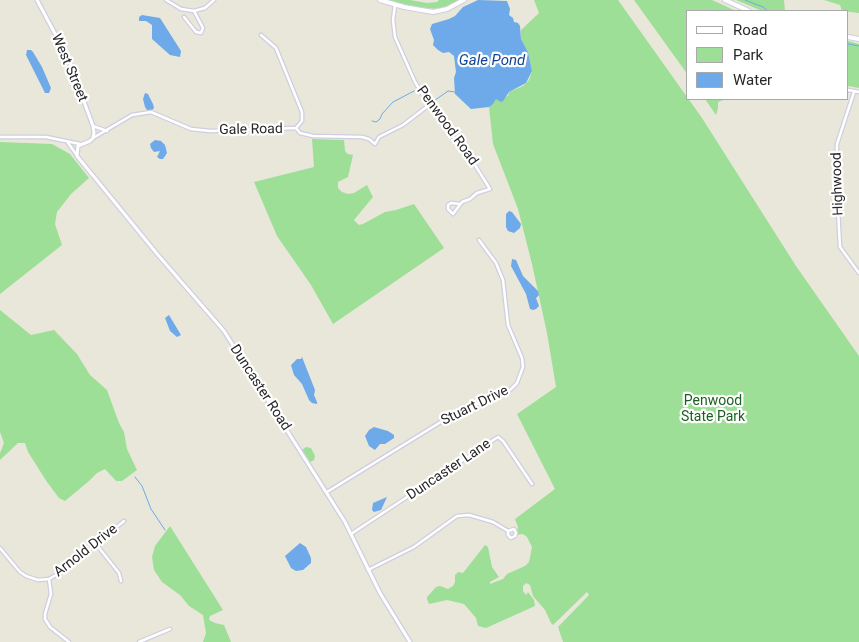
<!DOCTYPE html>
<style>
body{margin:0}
#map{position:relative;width:859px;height:642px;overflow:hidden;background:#e9e7d9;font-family:Roboto,sans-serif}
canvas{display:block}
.legend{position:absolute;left:686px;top:10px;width:162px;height:90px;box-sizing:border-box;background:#fff;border:1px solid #a9a9a9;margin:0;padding:6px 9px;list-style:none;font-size:15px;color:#272727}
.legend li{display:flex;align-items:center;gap:10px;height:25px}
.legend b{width:25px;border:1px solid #a9a9a9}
</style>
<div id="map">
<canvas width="859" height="642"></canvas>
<ul class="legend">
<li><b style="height:6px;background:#fff"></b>Road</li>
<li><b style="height:14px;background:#9ddf97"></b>Park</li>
<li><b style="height:14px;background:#6ea9e9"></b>Water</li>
</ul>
</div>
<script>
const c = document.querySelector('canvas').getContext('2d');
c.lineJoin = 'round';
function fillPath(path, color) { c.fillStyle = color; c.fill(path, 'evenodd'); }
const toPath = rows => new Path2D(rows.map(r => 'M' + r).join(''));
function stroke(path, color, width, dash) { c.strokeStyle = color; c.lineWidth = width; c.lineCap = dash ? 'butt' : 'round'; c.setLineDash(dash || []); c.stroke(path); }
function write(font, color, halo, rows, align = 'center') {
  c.font = font + ' Roboto,sans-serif'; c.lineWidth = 4.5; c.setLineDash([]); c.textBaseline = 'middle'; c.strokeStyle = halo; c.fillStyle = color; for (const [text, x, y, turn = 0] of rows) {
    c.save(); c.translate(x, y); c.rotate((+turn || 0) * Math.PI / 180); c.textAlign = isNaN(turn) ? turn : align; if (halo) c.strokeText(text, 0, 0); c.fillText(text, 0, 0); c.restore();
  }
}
fillPath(toPath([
 [388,0,410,0,427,3,437,2,439,0,460,0,446,8,439,9,413,7],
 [534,0,618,0,702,118,796,266,859,356,859,642,563,642,558,627,589,595,587,592,553,625,551,623,545,610,533,596,530,585,526,583,523,586,523,591,526,595,528,592,534,600,535,606,486,628,478,626,476,618,464,604,447,600,429,604,427,599,427,597,436,587,440,586,448,589,453,586,455,582,455,575,458,572,463,573,485,545,488,547,492,567,499,577,490,582,490,584,503,579,507,574,525,566,529,562,532,547,527,537,523,534,516,535,518,527,515,519,555,489,517,414,556,387,547,333,532,264,518,209,493,144,489,107,496,99,508,96,509,92,523,86,529,80,532,71,528,52,521,39,521,30,539,13],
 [634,0,712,0,736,11,688,11,688,75],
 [736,0,784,0,785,11,762,11],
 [824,0,859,0,859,13,842,11,840,5],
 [848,41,859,44,859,88,848,86],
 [705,99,726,99,718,102,718,108,716,115],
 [312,139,344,140,345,151,348,154,353,155,348,177,338,182,338,188,342,192,348,194,354,193,367,185,373,197,354,220,359,225,363,224,385,212,396,210,414,204,444,248,333,324,311,285,277,236,254,182,314,167],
 [0,142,52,144,70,154,89,178,71,194,57,212,55,224,62,245,0,294],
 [0,310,31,335,54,330,77,354,90,375,107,390,119,423,124,432,127,449,137,470,122,481,116,481,105,469,97,473,89,481,65,501,59,498,47,482,28,452,25,443,18,443,0,460,0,453,4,443,0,432],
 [306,447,311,448,315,456,314,460,310,462,302,450],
 [170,526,223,610,210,616,209,620,215,623,224,625,231,642,203,642,206,633,203,615,189,606,180,595,162,582,154,570,152,557,155,546]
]), '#9ddf97');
fillPath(toPath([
 [478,0,507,1,510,9,509,15,513,18,514,22,518,23,520,26,521,39,528,52,532,71,526,83,509,92,503,101,501,102,496,99,493,104,489,107,471,109,455,94,454,78,456,72,454,56,449,52,443,53,438,50,433,45,434,40,430,29,432,24,449,19,455,16,463,7],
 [142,15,160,18,181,51,180,57,170,55,152,39,152,25,146,21,139,21,139,17],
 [27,50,31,50,33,52,42,67,51,88,49,93,45,93,26,55],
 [145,93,148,94,153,104,154,108,152,110,147,110,145,107,143,99],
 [155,140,161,141,165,145,167,153,163,159,160,159,157,157,160,151,154,152,151,148,150,144],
 [509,211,512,212,521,224,520,228,514,233,508,231,506,227,506,214],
 [512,259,516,260,523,276,538,291,539,295,536,298,539,306,536,309,533,310,530,309,526,294,511,266],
 [169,315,181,335,177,337,170,331,165,318],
 [302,357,315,390,314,395,317,402,317,404,312,403,309,400,302,384,294,375,291,365,297,359,301,359],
 [374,427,388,431,394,435,394,438,385,444,380,444,375,450,369,446,365,436,369,430],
 [387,497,381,510,374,512,372,510,373,503],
 [300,543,306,547,311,558,311,563,303,570,296,571,291,568,285,556]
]), '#6ea9e9');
stroke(toPath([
 [745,0,763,7,768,11],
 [848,44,859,46],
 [431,103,448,91,455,92],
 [372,121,376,122,380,119,382,114,393,102,416,90],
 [135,477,142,486,151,509,165,530]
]), '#6ea9e9', 1);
const minor = toPath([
 [166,0,181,9,194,11,205,8,214,0],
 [395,5,393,20,395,37,415,82,429,105,475,165,490,189,477,193,470,199,462,202,453,214,448,209,448,205,451,203,460,204],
 [184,17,196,32,201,33,203,28,194,11],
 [848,90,859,92],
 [854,92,837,144,836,173,840,247,859,273],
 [93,126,107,131],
 [296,128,300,133,313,136,362,137,369,139,375,144,379,137,403,125,429,105],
 [0,137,46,137,80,144],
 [93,138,132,115,151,112,191,129,210,131,296,128,302,121,302,112,276,48,261,35],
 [68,143,76,154],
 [327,492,444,420,469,407,506,394,517,383,523,367,522,358,508,325,503,280,496,263,479,240],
 [351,534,498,437,503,441,532,484],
 [96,544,119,573,121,581],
 [0,548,20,572,26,576,38,580,49,579,63,571,124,521],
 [368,570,414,547,457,516,469,515,493,522,508,531,508,535,511,538,515,536,516,533,514,529,508,531],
 [49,579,51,594,45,614,45,619,50,627,69,642],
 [139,642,170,629]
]);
const tertiary = toPath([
 [37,0,68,58,93,126,94,133,93,138,90,141,78,146,77,156,158,255,224,331,345,522,380,593,410,642]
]);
const secondary = toPath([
 [380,0,404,7,433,12,447,9,464,0],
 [725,0,749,11],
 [848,37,859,39]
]);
stroke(minor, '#cfcee0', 5);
stroke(tertiary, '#cfcee0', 5.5);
stroke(secondary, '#cfcee0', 6);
stroke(minor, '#fff', 2.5);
stroke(tertiary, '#fff', 3);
stroke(secondary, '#fff', 4);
write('14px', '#272727', '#fff', [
 ["West Street",69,68,67],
 ["Penwood Road",447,126,54],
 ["Gale Road",251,130,-1],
 ["Highwood",838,184,-92],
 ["Duncaster Road",260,388,57],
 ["Stuart Drive",475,406,-26],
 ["Duncaster Lane",449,470,-34],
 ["Arnold Drive",86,551,-38]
]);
write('14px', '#1c601f', '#fff', [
 ["Penwood",713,401],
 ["State Park",713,417]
]);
write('italic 15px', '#124590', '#fff', [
 ["Gale Pond",492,61]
]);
</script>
